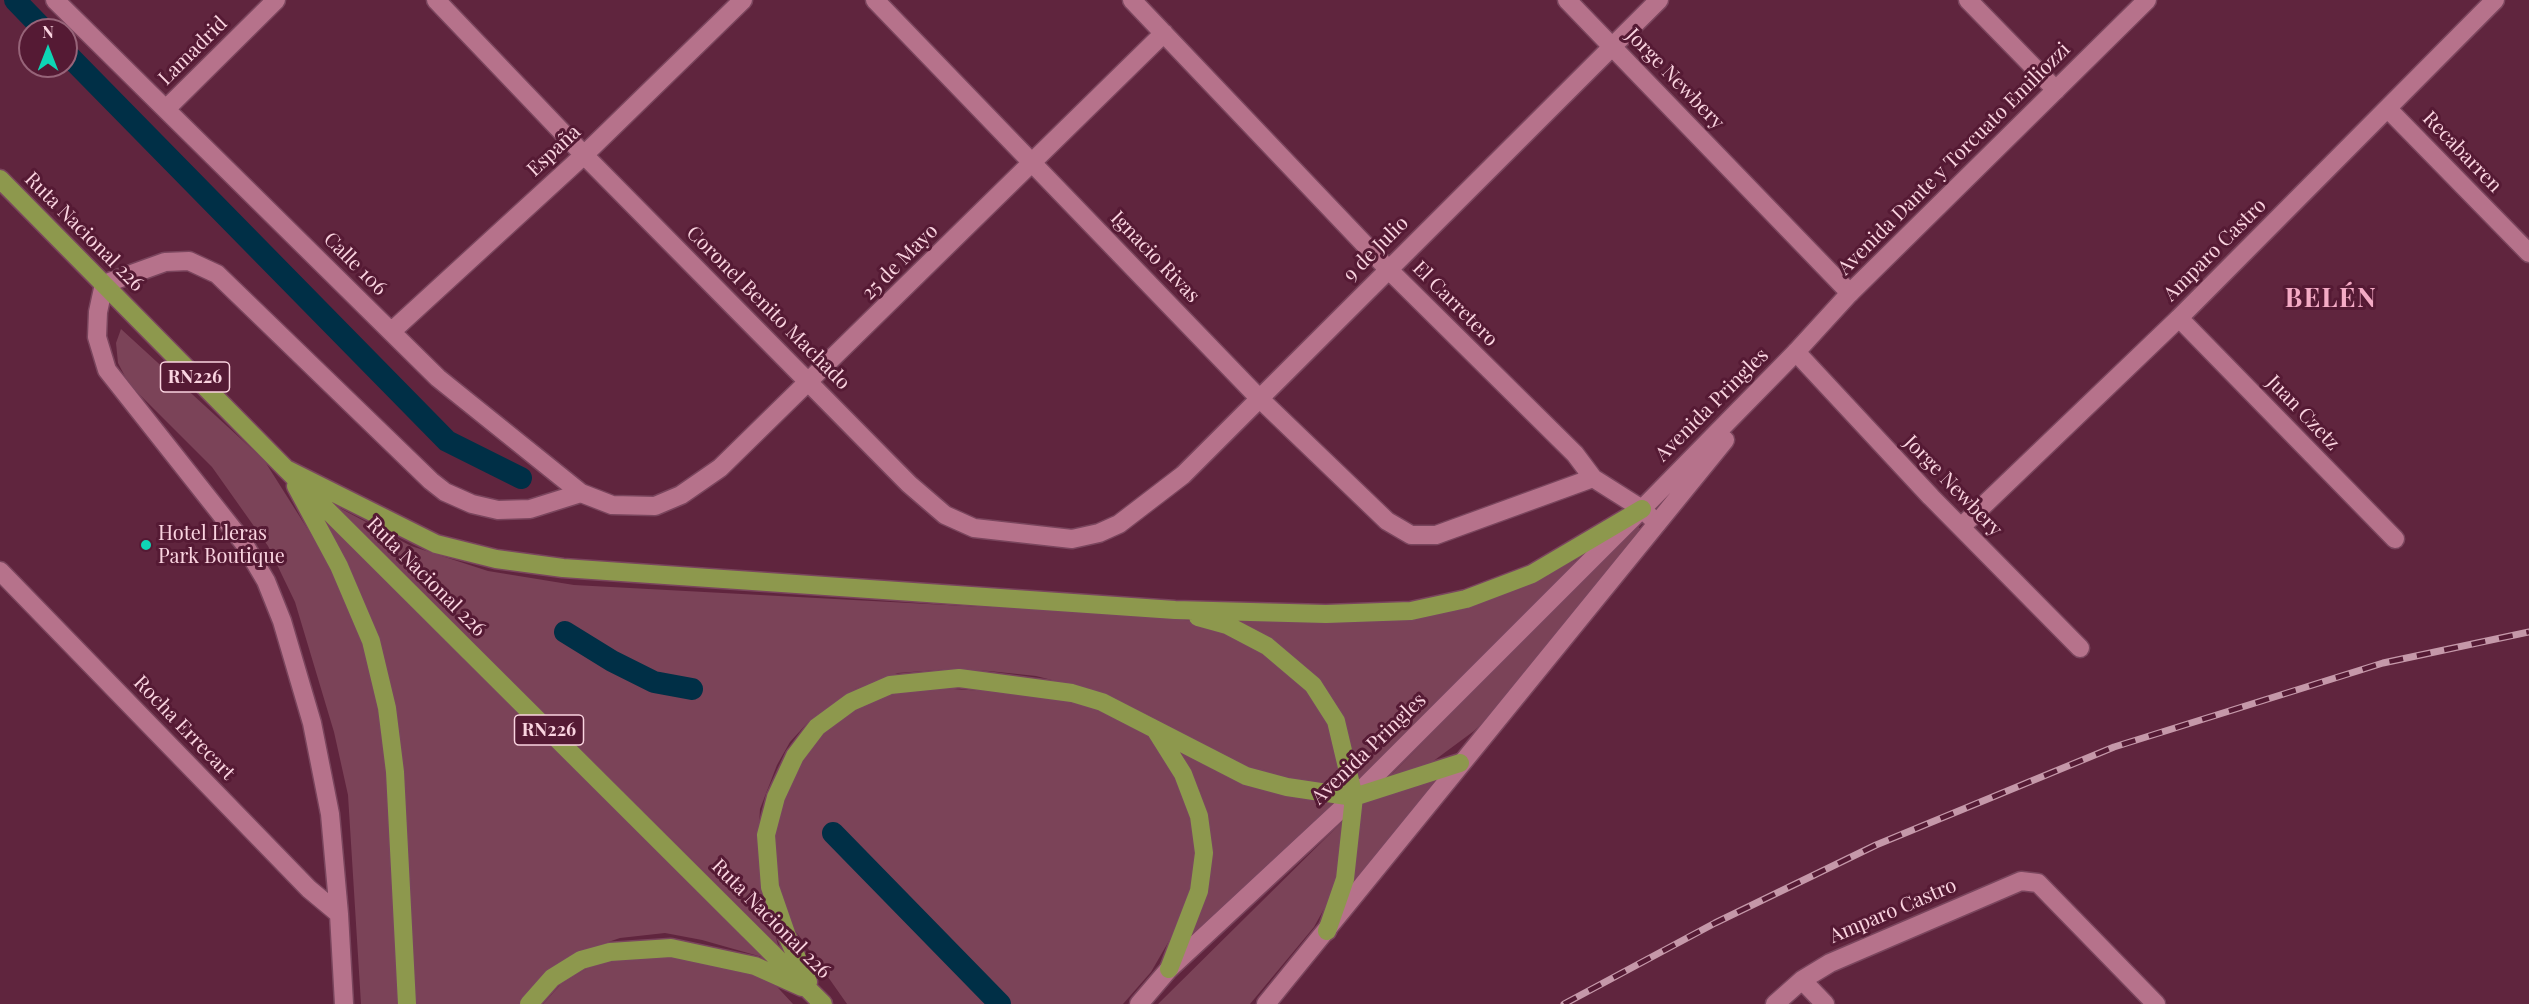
<!DOCTYPE html>
<meta charset="utf-8">
<style>
body{margin:0}
#map{position:relative;width:2529px;height:1004px;overflow:hidden;background:#60253e;font-family:"Playfair Display",serif}
canvas{display:block}
.north{position:absolute;left:18px;top:18px;width:60px;height:60px;box-sizing:border-box;background:#551a34;border:2px solid #976479;border-radius:50%;rotate:0deg;font-size:16px;font-weight:700;line-height:24px;text-align:center;color:#fad4e0}
.north::after{content:'';display:block;margin:auto;width:21px;height:27px;background:#0ed5b5;clip-path:polygon(50% 0,100% 100%,50% 72%,0 100%)}
</style>
<div id="map">
<canvas width="2529" height="1004"></canvas>
<div class="north">N</div>
</div>
<script>
const c = document.querySelector('canvas').getContext('2d');
c.lineJoin = 'round';
function fillPath(path, color) { c.fillStyle = color; c.fill(path, 'evenodd'); }
const toPath = rows => new Path2D(rows.map(r => 'M' + r).join(''));
function stroke(path, color, width, dash) { c.strokeStyle = color; c.lineWidth = width; c.lineCap = dash ? 'butt' : 'round'; c.setLineDash(dash || []); c.stroke(path); }
function write(font, color, halo, rows, align = 'center') {
  c.font = font + ' "Playfair Display",serif'; c.lineWidth = 6; c.setLineDash([]); c.textBaseline = 'middle'; c.strokeStyle = halo; c.fillStyle = color; for (const [text, x, y, turn = 0] of rows) {
    c.save(); c.translate(x, y); c.rotate((+turn || 0) * Math.PI / 180); c.textAlign = isNaN(turn) ? turn : align; if (halo) c.strokeText(text, 0, 0); c.fillText(text, 0, 0); c.restore();
  }
}
fillPath(toPath([
 [121,329,264,460,324,555,350,609,369,657,382,720,390,788,400,1004,361,1004,348,795,334,732,295,602,268,546,212,467,129,384,118,363,116,343],
 [336,506,411,546,488,571,574,585,1152,616,1191,621,1230,634,1273,660,1306,687,1327,718,1344,784,1321,785,1250,772,1147,714,1080,687,1036,676,989,671,951,669,898,673,855,689,811,719,790,742,777,765,760,809,758,843,760,880,778,945],
 [328,524,743,936,762,957,702,940,665,933,620,938,585,950,555,966,526,993,520,1004,415,1004,409,855,399,729,391,690,366,605,345,558,328,530],
 [1636,525,1642,530,1497,708,1474,731,1428,765,1390,776],
 [1582,559,1358,781,1345,719,1316,680,1229,619,1367,621],
 [953,689,1030,694,1084,706,1112,716,1148,736,1170,765,1189,805,1196,839,1195,881,1173,934,1151,972,1123,1004,847,1004,795,930,778,883,775,829,783,799,804,754,821,732,856,707,902,690],
 [1182,754,1237,781,1293,797,1336,802,1188,942,1210,831,1200,790],
 [1440,779,1349,888,1362,803],
 [1344,820,1335,889,1314,927,1250,1004,1158,1004],
 [625,956,669,956,768,977,793,1004,543,1004,561,984,591,966]
]), '#7b4358');
stroke(toPath([
 [15,0,44,30],
 [66,53,447,441,521,478],
 [565,632,612,661,654,682,692,689],
 [833,833,1000,1004]
]), '#002f46', 22);
const street = toPath([
 [55,0,438,378,581,493,612,505,655,506,681,495,720,468,1164,33],
 [436,0,584,155,909,484,945,515,974,528,1072,539,1099,533,1119,524,1183,475,1659,0],
 [875,0,1259,398,1387,521,1411,535,1436,535,1593,478],
 [1132,0,1388,269,1575,454,1593,478,1642,509,1657,523],
 [1567,0,1850,293],
 [1968,0,2056,90],
 [166,109,276,0],
 [2388,109,2529,253],
 [2179,318,2395,539],
 [392,331,584,155,743,0],
 [1796,352,1931,497,2080,648],
 [1961,527,2179,318,2495,0],
 [0,571,309,889,339,914],
 [1802,980,1825,1004],
 [344,1004,339,914,330,814,312,723,282,621,266,581,243,542,107,370,97,337,98,312,104,284,165,262,189,261,217,274,431,481,445,492,472,504,498,510,530,509,581,493],
 [1775,1004,1802,980,1830,963,2021,881,2038,883,2156,1004]
]);
const secondary = toPath([
 [1139,1004,1169,969,1354,797,1642,509,1796,352,1850,293,2147,0],
 [1266,1004,1725,440]
]);
const highway = toPath([
 [0,179,286,469,823,1004],
 [286,469,436,544,496,559,563,568,1175,610,1326,614,1411,611,1466,599,1532,574,1642,509],
 [296,486,339,566,371,641,387,708,395,772,407,1004],
 [1198,617,1227,625,1267,646,1313,685,1336,721,1354,797,1345,879,1327,931],
 [1156,731,1183,774,1199,816,1204,853,1199,891,1169,969],
 [808,982,787,936,770,887,766,835,776,797,795,756,817,727,851,702,890,685,959,678,1072,693,1102,702,1246,776,1287,787,1354,797,1460,763],
 [529,1004,552,978,581,960,610,952,671,948,755,966,802,987]
]);
stroke(street, '#7a455d', 21);
stroke(secondary, '#7a455d', 21);
stroke(highway, '#7a455d', 21);
stroke(street, '#b6728b', 18);
stroke(secondary, '#b6728b', 18);
stroke(highway, '#8d984d', 18);
const rail = toPath([
 [1564,1004,1715,923,1876,845,2114,747,2383,663,2529,632]
]);
stroke(rail, '#c598a9', 7);
stroke(rail, '#551a34', 4.5, [14]);
for (const [x, y, r, color] of [
 [146,545,6,"#0ed5b5"]
]) { const dot = new Path2D(); dot.arc(x, y, r, 0, 2 * Math.PI); c.fillStyle = color; c.fill(dot); stroke(dot, '#551a34', 2); }
for (const [x, y, w] of [
 [195,377,69],
 [549,730,69]
]) { const box = new Path2D(); box.roundRect(x - w / 2, y - 15, w, 30, 4.5); c.fillStyle = '#551a34'; c.fill(box); stroke(box, '#fad4e0', 1.5); }
write('bold 18px', '#fad4e0', null, [
 ["RN226",195,377],
 ["RN226",549,730]
]);
write('20px', '#fad4e0', '#551a34', [
 ["Lamadrid",193,51,-45],
 ["Jorge Newbery",1675,79,46],
 ["España",554,151,-43],
 ["Recabarren",2462,152,46],
 ["Avenida Dante y Torcuato Emiliozzi",1954,159,-45],
 ["Ruta Nacional 226",84,232,45],
 ["9 de Julio",1376,249,-45],
 ["Amparo Castro",2215,250,-45],
 ["Ignacio Rivas",1155,257,46],
 ["25 de Mayo",900,262,-45],
 ["Calle 106",355,264,45],
 ["El Carretero",1455,304,45],
 ["Coronel Benito Machado",768,308,45],
 ["Avenida Pringles",1712,405,-45],
 ["Juan Czetz",2303,413,46],
 ["Jorge Newbery",1953,486,46],
 ["Ruta Nacional 226",426,577,45],
 ["Rocha Errecart",184,728,46],
 ["Avenida Pringles",1369,749,-44],
 ["Amparo Castro",1893,911,-23],
 ["Ruta Nacional 226",771,919,45]
]);
write('20px', '#fad4e0', '#551a34', [
 ["Hotel Lleras",158,534],
 ["Park Boutique",158,557]
], 'left');
c.letterSpacing = '1.5px';
write('bold 26px', '#f4abc5', '#551a34', [
 ["BELÉN",2331,299]
]);
c.letterSpacing = '0px';
</script>
